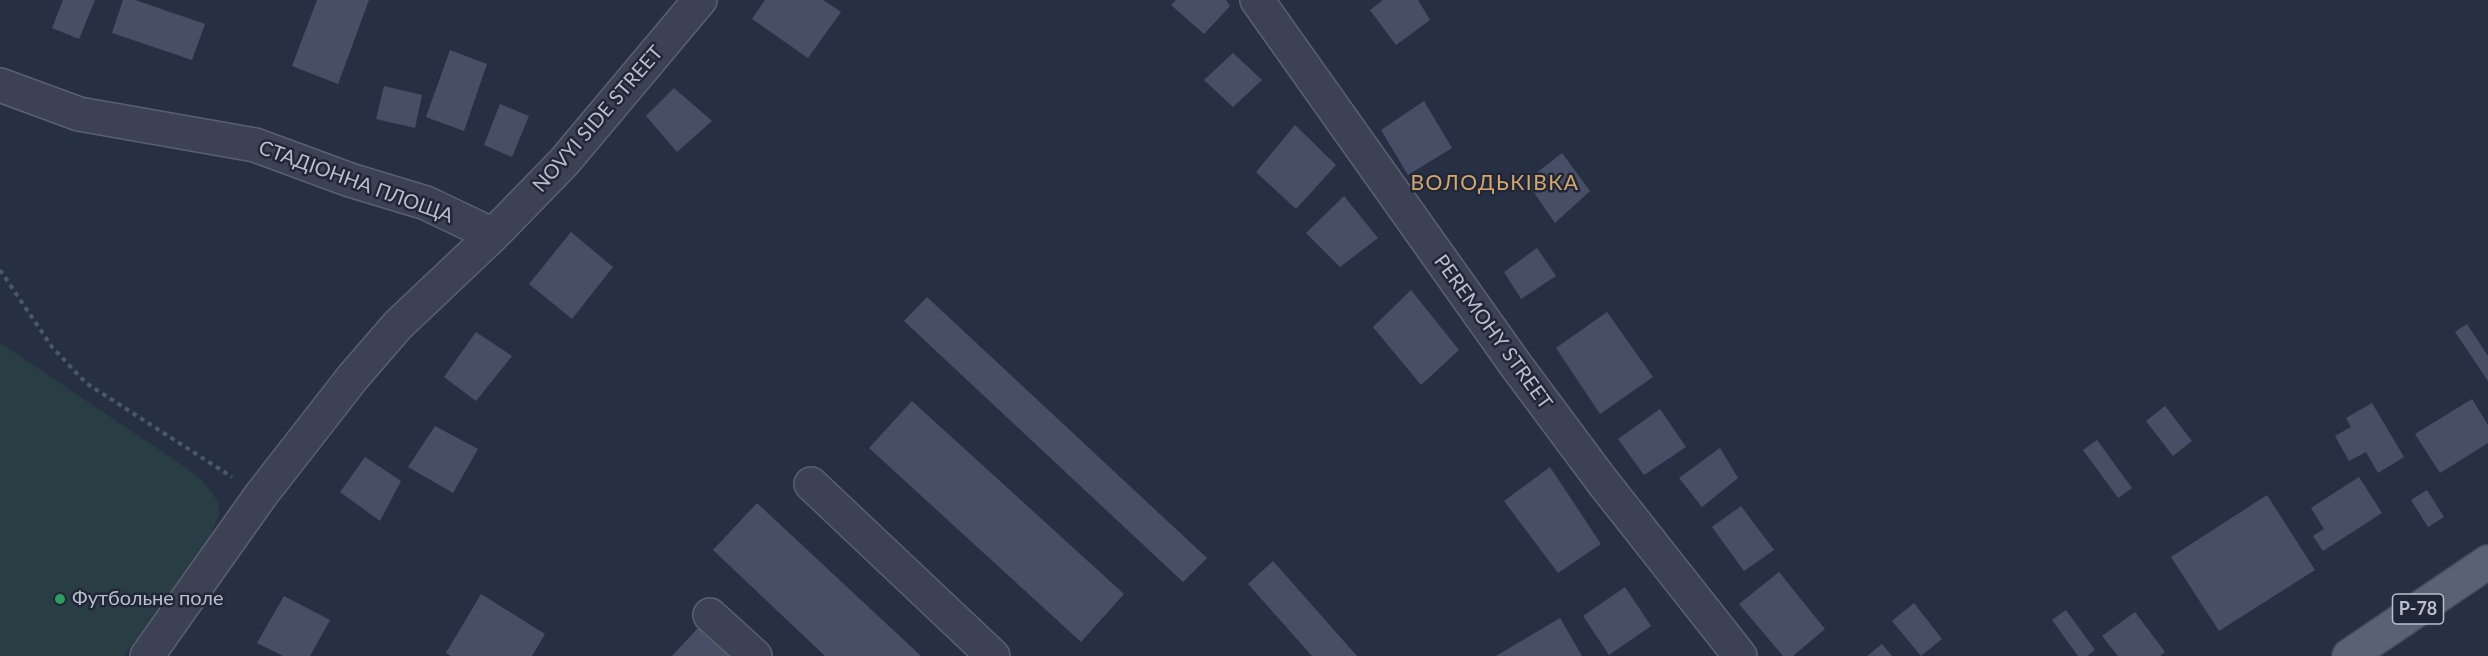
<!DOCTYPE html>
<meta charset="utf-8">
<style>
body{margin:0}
canvas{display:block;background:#273043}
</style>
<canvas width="2488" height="656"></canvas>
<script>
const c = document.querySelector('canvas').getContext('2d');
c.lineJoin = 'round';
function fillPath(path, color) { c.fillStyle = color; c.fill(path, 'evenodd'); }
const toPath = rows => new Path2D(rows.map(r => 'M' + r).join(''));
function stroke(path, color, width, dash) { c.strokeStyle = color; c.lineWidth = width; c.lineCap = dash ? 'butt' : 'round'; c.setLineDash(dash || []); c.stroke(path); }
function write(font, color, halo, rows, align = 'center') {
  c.font = font + ' Lato,sans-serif'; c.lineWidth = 5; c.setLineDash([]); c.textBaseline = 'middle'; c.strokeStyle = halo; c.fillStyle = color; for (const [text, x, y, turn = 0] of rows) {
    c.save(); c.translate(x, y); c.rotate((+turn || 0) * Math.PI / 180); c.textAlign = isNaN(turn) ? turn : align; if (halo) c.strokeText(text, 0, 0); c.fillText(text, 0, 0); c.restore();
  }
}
fillPath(toPath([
 [0,343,186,468,202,480,219,503,219,514,210,536,124,656,0,656]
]), '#293e44');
fillPath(toPath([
 [63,0,95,0,79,39,52,28],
 [123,0,135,0,205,24,192,60,112,33],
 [317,0,369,0,338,84,292,66],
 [765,0,823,0,841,12,808,58,752,19],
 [1176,0,1226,0,1230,6,1204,34,1171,5],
 [1383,0,1418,0,1430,20,1396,45,1370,10],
 [450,50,487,64,464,131,426,117],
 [1233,53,1262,80,1233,107,1204,80],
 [384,86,422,95,415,128,376,119],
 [674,88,712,121,677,152,646,116],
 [1424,101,1452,148,1408,175,1381,130],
 [500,104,529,116,512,157,484,145],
 [1295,125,1336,165,1296,209,1256,172],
 [1562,153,1590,191,1555,223,1526,181],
 [1344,196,1378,238,1340,267,1306,233],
 [571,232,613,267,572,319,529,284],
 [1537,248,1556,276,1521,299,1504,272],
 [1411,290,1459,350,1421,385,1373,327],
 [927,297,1207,558,1183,582,904,321],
 [1607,312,1653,377,1600,414,1556,348],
 [2467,324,2488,356,2488,381,2455,332],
 [476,332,512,356,476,401,444,377],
 [2472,399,2488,425,2488,443,2440,473,2415,434],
 [912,401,1124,594,1081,642,869,448],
 [2372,403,2404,457,2378,473,2366,452,2349,461,2335,436,2351,427,2346,418],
 [2165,406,2192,441,2173,456,2146,421],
 [1660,409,1686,447,1644,475,1618,439],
 [435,426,478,449,453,493,408,467],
 [2097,440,2132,488,2118,498,2083,450],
 [1720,448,1738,478,1702,507,1679,478],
 [365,457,401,481,380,521,340,492],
 [1550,467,1601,544,1558,573,1504,501],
 [2359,477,2382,513,2323,551,2313,536,2324,529,2311,508],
 [2427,490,2444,517,2428,527,2411,500],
 [2267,495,2315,570,2219,631,2171,557],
 [757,503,921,656,825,656,713,550],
 [1741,506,1774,550,1744,571,1712,527],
 [1273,561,1357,656,1312,656,1248,584],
 [1779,572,1825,629,1793,656,1783,656,1739,604],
 [1625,587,1651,626,1609,655,1583,616],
 [481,594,545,634,532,656,451,656,446,653],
 [284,596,330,620,310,656,283,656,257,643],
 [1914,603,1942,639,1921,656,1892,621],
 [2066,610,2095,650,2087,656,2078,656,2052,620],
 [2135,612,2165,652,2160,656,2118,656,2102,636],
 [710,615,754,656,672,656],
 [1560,618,1582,656,1496,656],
 [1882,644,1892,656,1867,656]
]), '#464f65');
const minor = toPath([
 [1257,0,1515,364,1602,481,1740,656],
 [0,85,79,114,255,145,350,180,426,203,493,235],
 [811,484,993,656],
 [710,615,755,656],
 [147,656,261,495,353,377,398,325,493,235,564,162,700,0]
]);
const major = toPath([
 [2349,656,2488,562]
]);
stroke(minor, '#5a6070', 36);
stroke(major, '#454b5c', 36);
stroke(toPath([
 [0,270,52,347,86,383,232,477]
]), '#485b60', 4, [4.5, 4.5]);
stroke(minor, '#3c4253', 33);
stroke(major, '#5a6172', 33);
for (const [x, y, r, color] of [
 [60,599,6,"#2e9e5b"]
]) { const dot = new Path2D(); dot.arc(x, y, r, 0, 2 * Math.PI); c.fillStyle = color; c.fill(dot); stroke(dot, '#202738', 2); }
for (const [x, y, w] of [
 [2418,609,51]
]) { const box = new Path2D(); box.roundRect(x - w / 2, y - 15, w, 30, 4.5); c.fillStyle = '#202738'; c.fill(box); stroke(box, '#b9becc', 1.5); }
write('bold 18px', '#b9becc', null, [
 ["Р-78",2418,609]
]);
write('20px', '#b9becc', '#202738', [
 ["NOVYI SIDE STREET",598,119,-49],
 ["СТАДІОННА ПЛОЩА",356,182,20],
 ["PEREMOHY STREET",1493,332,54]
]);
write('20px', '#b9becc', '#202738', [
 ["Футбольне поле",72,599]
], 'left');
c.letterSpacing = '1.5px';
write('21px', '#d6a66a', '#202738', [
 ["ВОЛОДЬКІВКА",1495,183]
]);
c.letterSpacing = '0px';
</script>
